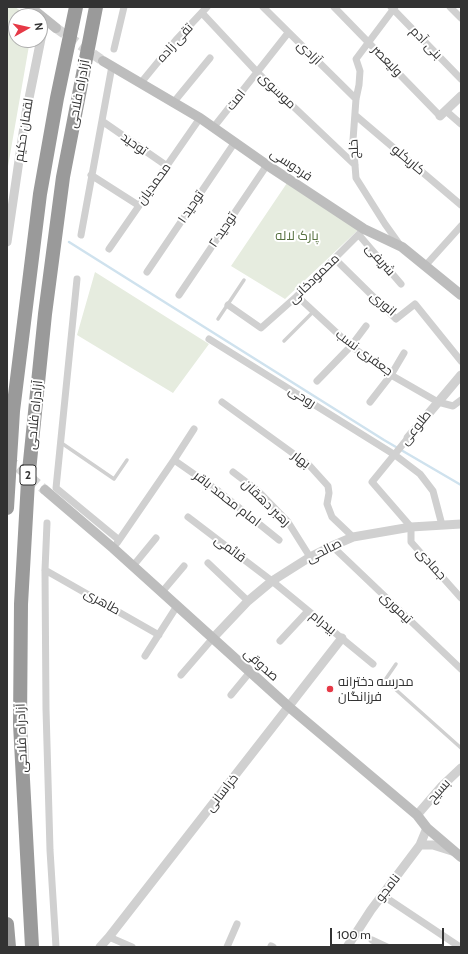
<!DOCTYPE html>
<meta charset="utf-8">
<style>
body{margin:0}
#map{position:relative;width:468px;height:954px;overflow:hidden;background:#fff;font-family:Cabin,sans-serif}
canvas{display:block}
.frame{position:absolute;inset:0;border:8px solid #333;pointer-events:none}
.north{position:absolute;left:8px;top:8px;width:40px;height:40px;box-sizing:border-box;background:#fff;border:1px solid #adadad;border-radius:50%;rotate:82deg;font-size:11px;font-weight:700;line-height:16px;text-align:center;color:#333}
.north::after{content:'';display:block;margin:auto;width:14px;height:18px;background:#e63946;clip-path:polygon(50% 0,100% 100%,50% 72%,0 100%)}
.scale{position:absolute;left:330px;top:928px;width:114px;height:18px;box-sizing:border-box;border:2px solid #333;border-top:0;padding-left:5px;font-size:12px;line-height:14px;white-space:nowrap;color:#333;-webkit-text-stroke:3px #fff;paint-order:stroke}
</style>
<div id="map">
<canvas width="468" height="954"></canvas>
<div class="frame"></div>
<div class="north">N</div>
<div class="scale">100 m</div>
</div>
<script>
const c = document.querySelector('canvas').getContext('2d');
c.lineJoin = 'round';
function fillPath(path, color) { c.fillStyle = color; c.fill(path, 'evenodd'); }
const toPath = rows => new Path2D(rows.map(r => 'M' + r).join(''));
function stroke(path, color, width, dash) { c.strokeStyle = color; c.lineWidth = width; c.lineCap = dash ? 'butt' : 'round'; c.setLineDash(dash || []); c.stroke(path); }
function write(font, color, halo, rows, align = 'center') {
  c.font = font + ' Cabin,Cairo,sans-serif'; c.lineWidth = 4; c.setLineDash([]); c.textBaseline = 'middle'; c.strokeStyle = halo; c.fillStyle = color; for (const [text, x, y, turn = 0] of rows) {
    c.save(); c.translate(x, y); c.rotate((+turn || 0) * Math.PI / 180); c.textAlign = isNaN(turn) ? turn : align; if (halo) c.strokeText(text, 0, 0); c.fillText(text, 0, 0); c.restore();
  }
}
fillPath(toPath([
 [7,7,15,7,28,16,16,16,16,40,30,40,7,172],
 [287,183,359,229,285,299,231,266],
 [95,272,209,344,173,393,77,335]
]), '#e6ecdf');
stroke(toPath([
 [69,242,384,440,461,485]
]), '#cfe2ee', 2.5);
stroke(toPath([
 [56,28,103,61],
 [7,458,45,490]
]), '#d6d6d6', 10, [10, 5]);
stroke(toPath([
 [218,319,244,280],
 [284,341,313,312],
 [60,442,114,479,127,460],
 [396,664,385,680,461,748]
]), '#d0d0d0', 3.5);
stroke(toPath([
 [263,7,356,99],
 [334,7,440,116],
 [391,7,461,79],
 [395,7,356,59,360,71,359,85,356,99,353,140,356,178,385,224,400,245],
 [450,7,461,18],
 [202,13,258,73,355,165],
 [114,49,124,7],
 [144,79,176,40,207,7],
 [173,103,210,58],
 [446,111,461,124],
 [355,115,461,205],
 [102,121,167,166],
 [213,128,288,33],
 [91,175,138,205],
 [81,235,112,66],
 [359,235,401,284],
 [109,249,200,118],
 [335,259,396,319,415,304,461,361],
 [425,266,461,226],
 [147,272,235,142],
 [77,279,56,488,119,540],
 [179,295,267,165],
 [297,296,351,346,391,375,438,402,453,406,461,400],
 [228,305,261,328,297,296,364,229],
 [209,339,395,455,420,474,433,491,442,525],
 [317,381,351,346,366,326],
 [222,402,309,465,328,486,329,493,327,504,332,517,353,537],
 [370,402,391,375,404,353],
 [408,438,372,482,411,527,411,542,461,598],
 [174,460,217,490,279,540],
 [233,472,258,491,288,522,310,557],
 [188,517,272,581,373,664],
 [47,523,45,570,46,709,50,850,56,947],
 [117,543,174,460,194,429],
 [332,546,461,669],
 [208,563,248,601],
 [133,566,156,538],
 [45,570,159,635],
 [162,592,184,566],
 [280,641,308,611],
 [145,656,177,606],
 [181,675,213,638],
 [231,695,250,672],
 [382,895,460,947],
 [109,937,132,947],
 [372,940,387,947],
 [271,946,273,947],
 [227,947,237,924]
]), '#d0d0d0', 7);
stroke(toPath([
 [440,116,461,96],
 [7,242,26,113,45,19],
 [408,438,461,375],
 [213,638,248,601,272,581,310,557,332,546,353,537,411,527,461,524],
 [417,815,442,786,461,768],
 [420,845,433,845,452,851],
 [100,947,109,937,342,638],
 [347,947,371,910,420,845,427,828]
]), '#d0d0d0', 9);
stroke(toPath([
 [30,7,56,28],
 [103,61,200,118,267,165,364,229,402,247,461,295],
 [45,490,113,548,289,707,417,815,427,828,461,857]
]), '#bdbdbd', 10);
stroke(toPath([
 [7,508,13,411,40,194,57,98,76,7],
 [7,924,9,947],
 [32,947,20,724,21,604,28,481,45,314,63,177,96,7]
]), '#9a9a9a', 14);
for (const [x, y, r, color] of [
 [330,689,4,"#e63946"]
]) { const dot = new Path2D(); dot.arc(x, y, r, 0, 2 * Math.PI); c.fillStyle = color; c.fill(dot); stroke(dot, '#fff', 1.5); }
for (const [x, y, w] of [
 [28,475,16]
]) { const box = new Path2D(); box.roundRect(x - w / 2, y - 10, w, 20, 3); c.fillStyle = '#fff'; c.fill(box); stroke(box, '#333', 1); }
write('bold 12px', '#333', null, [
 ["2",28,475]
]);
write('13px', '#333', '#fff', [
 ["تقی زاده",175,43,-48],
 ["بنی آدم",426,43,46],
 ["آزادی",309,53,44],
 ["ولیعصر",387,61,46],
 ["موسوی",277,91,44],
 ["آزادراه فلاحی",79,94,-79],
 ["امت",236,100,-51],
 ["لقمان حکیم",24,130,-81],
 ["توحید",134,144,35],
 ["خلج",354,149,-93],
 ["کاریکلو",408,160,40],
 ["فردوسی",291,165,34],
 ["محمدیان",154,184,-54],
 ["توحید ۱",191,207,-56],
 ["توحید ۲",223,230,-56],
 ["شریفی",380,260,49],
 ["محمودخانی",314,279,-44],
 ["انوری",383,304,41],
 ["جعفری نسب",364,353,37],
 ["روحی",302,397,32],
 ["آزادراه فلاحی",35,415,-84],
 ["طلوعی",416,428,-51],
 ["بهار",301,460,38],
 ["امام محمد باقر",227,499,38],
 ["رهبر دهقان",266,503,44],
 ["قائمی",230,549,37],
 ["صالحی",324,551,-27],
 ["جمادی",431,564,48],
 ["طاهری",102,602,30],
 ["تیموری",396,608,44],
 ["بیدرام",323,623,39],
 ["صدوقی",261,665,42],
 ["آزادراه فلاحی",22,738,-92],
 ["بسیح",439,791,-48],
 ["خراسانی",222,793,-52],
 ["نامجو",388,888,-52]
]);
write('13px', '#56703f', '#fff', [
 ["پارک لاله",297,236]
]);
write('13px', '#333', '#fff', [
 ["مدرسه دخترانه",338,682],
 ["فرزانگان",338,697]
], 'left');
</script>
